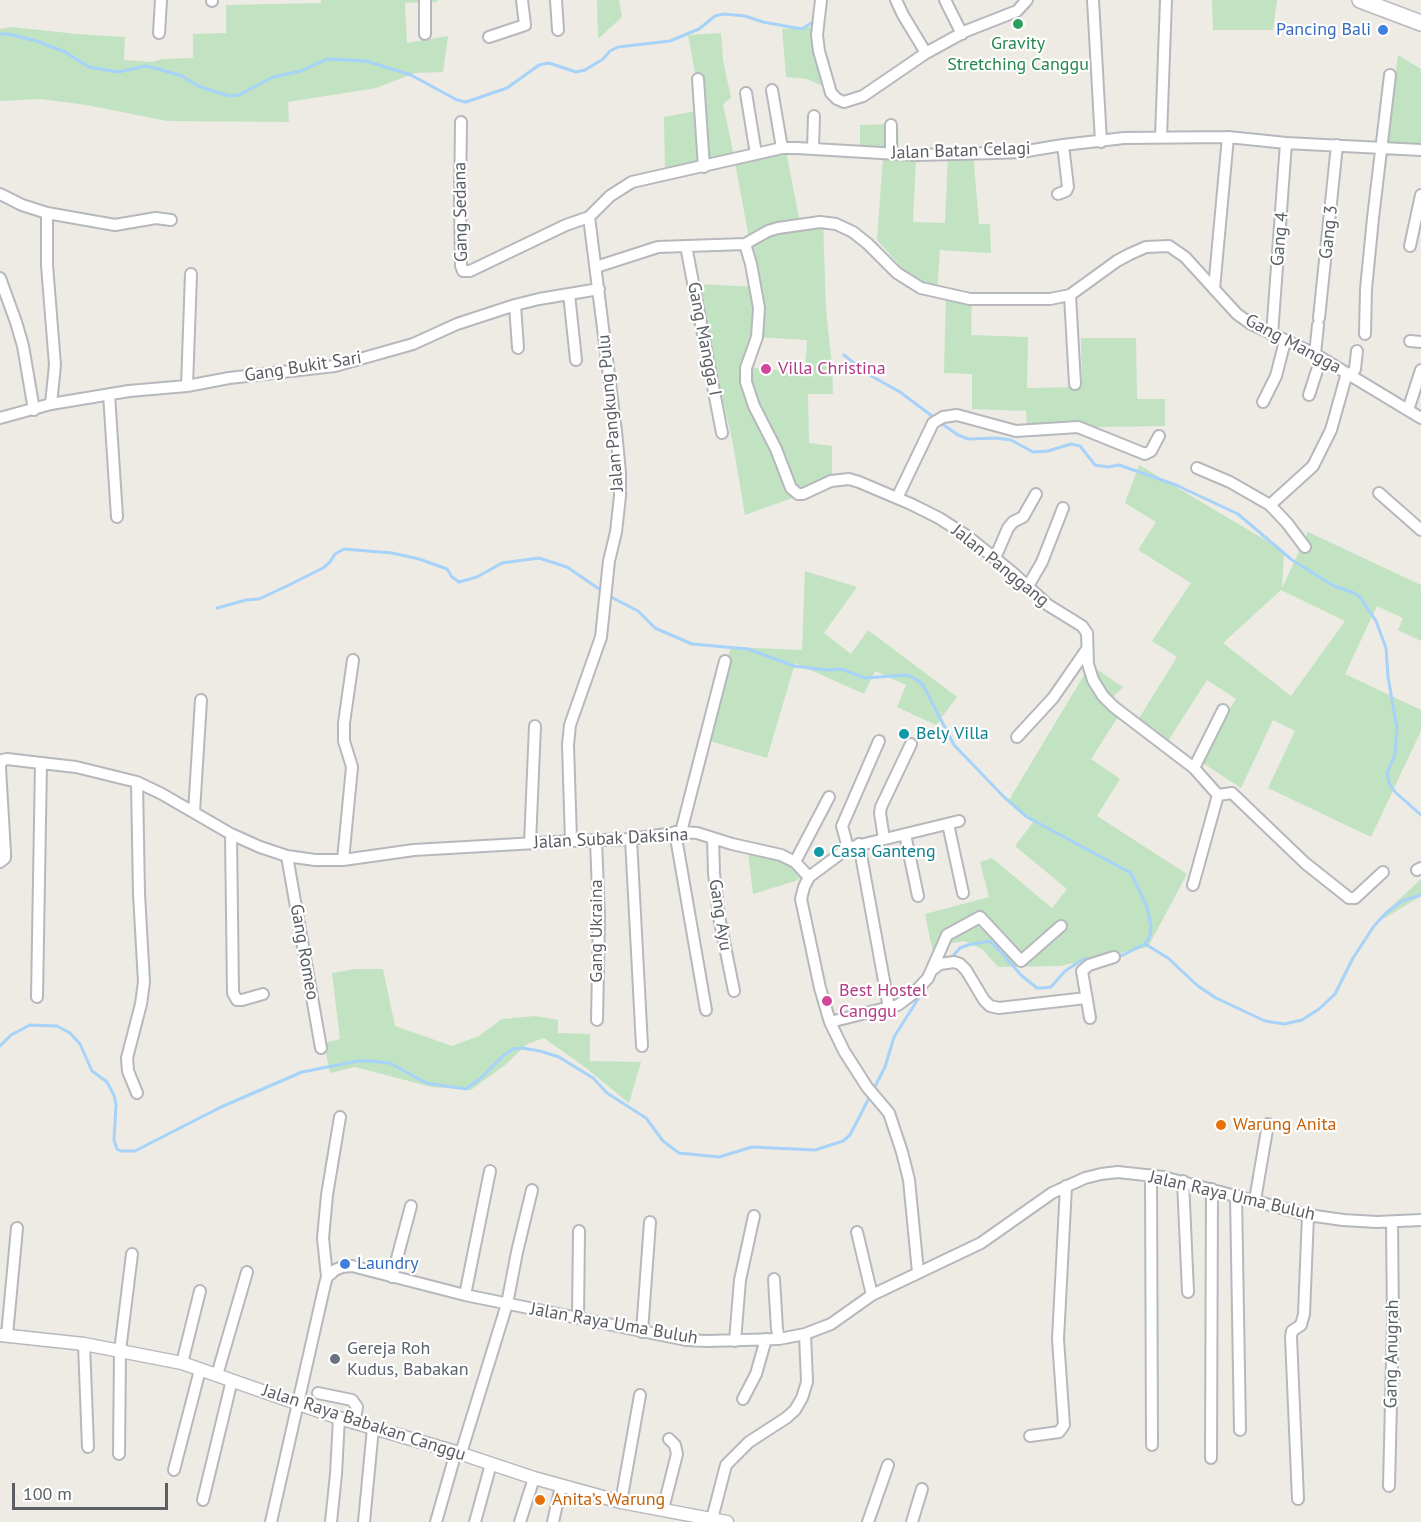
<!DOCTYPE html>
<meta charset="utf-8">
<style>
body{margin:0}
#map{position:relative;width:1421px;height:1522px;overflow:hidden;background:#edebe3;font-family:"PT Sans",sans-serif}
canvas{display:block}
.scale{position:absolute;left:12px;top:1483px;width:156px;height:27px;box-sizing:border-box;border:3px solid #5b5e63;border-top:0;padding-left:8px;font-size:18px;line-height:21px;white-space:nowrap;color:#5b5e63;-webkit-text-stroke:4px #fff;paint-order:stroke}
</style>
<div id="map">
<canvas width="1421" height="1522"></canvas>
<div class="scale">100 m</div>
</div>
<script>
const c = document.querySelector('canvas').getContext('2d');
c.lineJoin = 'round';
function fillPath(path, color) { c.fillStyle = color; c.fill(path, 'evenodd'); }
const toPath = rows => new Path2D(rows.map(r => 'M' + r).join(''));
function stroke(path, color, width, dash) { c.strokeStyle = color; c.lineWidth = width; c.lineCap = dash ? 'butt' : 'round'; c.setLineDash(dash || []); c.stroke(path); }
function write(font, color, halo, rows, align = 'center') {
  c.font = font + ' "PT Sans",sans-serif'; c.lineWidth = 4.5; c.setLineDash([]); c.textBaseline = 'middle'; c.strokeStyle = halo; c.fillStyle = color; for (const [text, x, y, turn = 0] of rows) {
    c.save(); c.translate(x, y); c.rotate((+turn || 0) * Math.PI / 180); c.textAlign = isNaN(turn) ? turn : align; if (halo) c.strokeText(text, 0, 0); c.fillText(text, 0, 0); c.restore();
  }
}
fillPath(toPath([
 [321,0,437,0,437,2,405,3,407,43,448,36,443,72,415,73,376,88,288,102,289,122,167,121,87,105,40,99,0,101,0,29,12,27,77,34,125,37,124,60,152,62,162,59,193,58,193,34,226,33,226,5,321,3],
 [597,0,619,0,622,17,598,39],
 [1212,0,1277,0,1273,30,1213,30],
 [821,26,832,90,807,79,786,77,782,29],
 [721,33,723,60,731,98,723,104,734,156,785,146,800,223,823,220,826,310,832,365,833,394,808,394,809,443,832,446,832,479,798,496,745,515,733,444,696,284,758,287,734,157,665,176,664,117,702,110,688,35],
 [756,337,807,340,805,373,754,368],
 [1398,55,1421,69,1421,151,1385,148],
 [898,124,899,156,916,155,913,222,945,223,948,154,973,153,979,224,990,224,991,253,940,250,937,291,906,272,877,240,883,157,860,148,860,125],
 [946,292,972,292,971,335,1028,337,1027,388,1082,387,1081,338,1136,338,1137,399,1165,399,1165,426,1027,428,1026,411,972,409,972,374,944,373],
 [1139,465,1284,551,1282,588,1308,532,1421,585,1421,641,1398,630,1403,618,1377,606,1345,674,1421,710,1421,731,1371,837,1268,788,1295,731,1273,720,1241,788,1198,760,1236,699,1207,680,1168,741,1136,723,1177,657,1152,641,1191,583,1138,550,1156,522,1125,503],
 [1281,590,1345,621,1291,696,1223,643],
 [805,571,857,587,824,633,851,654,868,630,957,697,936,725,897,707,906,685,875,671,864,694,795,663,767,758,703,739,731,647,802,650],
 [1090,665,1123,687,1112,698,1123,709,1091,759,1120,779,1097,816,1187,874,1148,947,1060,966,998,967,983,950,965,941,946,944,934,958,925,914,989,897,980,862,992,858,1052,908,1067,889,1015,846,1034,821,1009,800],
 [747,843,794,856,812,871,795,881,753,894],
 [1421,879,1421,896,1383,919,1379,918],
 [356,969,383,969,395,1026,452,1046,479,1036,502,1019,535,1016,558,1020,558,1033,590,1034,590,1061,641,1062,629,1103,586,1068,544,1038,527,1044,505,1065,471,1090,432,1087,355,1067,330,1073,324,1043,340,1039,332,973]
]), '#c1e3c2');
stroke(toPath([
 [0,34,8,34,37,41,65,52,89,67,118,72,146,66,155,68,182,76,198,86,229,96,239,95,273,77,301,71,327,59,366,61,411,75,457,100,466,102,507,88,539,65,549,63,576,72,585,70,603,59,610,51,618,47,670,41,699,29,715,16,724,14,745,16,763,22,802,29,816,20],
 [844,355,866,373,900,392,936,419],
 [941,423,958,435,968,439,996,438,1011,440,1033,452,1048,451,1071,444,1080,446,1095,465,1108,467,1119,465,1176,485,1238,514,1292,560,1334,586,1352,592,1360,597,1376,621,1386,648,1388,677,1397,728,1395,755,1387,773,1389,783,1395,792,1421,815],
 [607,595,638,611,655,628,692,644,748,649,794,666,826,670,841,669,865,678,907,675,916,679,923,685,954,745,1004,797,1027,817,1131,873,1147,907,1151,926,1150,936,1145,944],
 [217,608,246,600,259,599,287,586,323,568,330,562,335,554,344,549,392,553,419,559,447,569,452,577,459,582,477,577,502,563,539,558,567,567,602,591],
 [1115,956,1123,955,1145,944,1168,958,1198,986,1216,998,1265,1021,1284,1024,1302,1020,1319,1009,1335,994,1353,958,1374,926,1387,912,1402,901,1421,895],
 [950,959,960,948,968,945,989,941,996,947,1022,976,1037,988,1042,988,1051,987,1065,971,1082,960,1100,957],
 [0,1046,11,1035,30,1025,57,1026,70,1033,80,1044,92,1071,107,1082,114,1095,116,1105,114,1140,117,1149,121,1151,135,1151,221,1107,302,1072,358,1061,369,1061,390,1063,426,1083,466,1089,482,1077,504,1055,513,1049,522,1048,540,1051,559,1057,593,1078,607,1093,646,1118,663,1141,679,1153,719,1157,752,1147,815,1150,843,1141,850,1135,885,1067,894,1037,925,988]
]), '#a7d2f9', 3);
const minor = toPath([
 [425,0,425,34],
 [556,0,558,30],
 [821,0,817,35,819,51,831,93,837,99,844,102,863,96,926,53,966,31,1017,11,1027,0],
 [896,0,903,15,926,53],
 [945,0,962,34],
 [1093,0,1101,142],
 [212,1,212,0],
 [159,33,161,0],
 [489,37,525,25,522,0],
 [698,79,704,167],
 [772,90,782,148],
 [746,93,756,154],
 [461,122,460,201,461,266,463,271,470,271,566,225,589,217],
 [891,125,891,154],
 [1161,137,1166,0],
 [813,149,814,116],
 [0,194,22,205,47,213,115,225,156,218,171,220],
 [1058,194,1066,191,1068,187,1063,145],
 [47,213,47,265,55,365,51,404],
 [589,217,610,196,632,182,782,148,797,148,915,155,996,153,1021,152,1063,145,1124,138,1228,137,1286,143,1421,150],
 [745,244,751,264,759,308,757,337,746,368,746,382,754,406,776,449,791,488,798,494,803,494,831,481,849,479,859,482,911,504,939,518,967,536,1013,573,1048,605,1082,626,1087,633,1088,664,1093,680,1103,696,1114,707,1194,768,1218,795,1193,885],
 [686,246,722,433],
 [1410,246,1421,195],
 [596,267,658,247,745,244,768,231,778,228,820,222,836,224,853,232,868,244,897,273,921,288,970,299,1050,299,1070,295,1117,261,1130,254,1146,247,1169,246,1185,257,1237,314,1251,324,1315,354,1421,418],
 [0,278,16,322,23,346,34,410],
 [1214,289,1228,137],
 [569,294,576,360],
 [1070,295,1075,384],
 [515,305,518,348],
 [1319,318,1337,145],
 [1365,334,1366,289,1373,218,1390,75],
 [1272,335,1286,143],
 [1410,341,1421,342],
 [1315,354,1318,325],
 [1351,375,1355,369,1357,351],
 [187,386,191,274],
 [109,394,117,517],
 [1309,395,1321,358],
 [1263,402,1276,376,1285,341],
 [1408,410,1421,370],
 [0,418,51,404,129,391,187,386,229,378,335,366,413,344,457,324,515,305,539,299,599,289],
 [1197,468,1230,482,1270,505,1287,523,1305,547],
 [1379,493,1421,530],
 [897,498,933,423,943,417,957,415,1016,431,1078,427,1145,454,1151,451,1159,436],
 [1270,505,1313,466,1331,430,1347,373],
 [995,558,1008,528,1013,522,1023,517,1036,494],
 [1028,586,1042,562,1063,508],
 [1017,737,1053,698,1087,649],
 [0,766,2,760,7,759,41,763,76,767,137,782,162,794,231,834,260,847,287,856,315,860,343,860,414,850,571,841,631,839,681,832,697,833,732,844,781,855,795,862,809,877],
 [0,768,5,852,5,858,0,862],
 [1194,768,1223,710],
 [1218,795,1232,793,1305,863,1349,898,1355,898,1383,872],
 [194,812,201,700],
 [948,824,963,893],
 [675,832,706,1010],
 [681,832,725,661],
 [231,834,233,993,237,1000,242,1000,263,994],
 [905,834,918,896],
 [713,838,714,873,719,917,734,991],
 [631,839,642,1046],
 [884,839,880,813,881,807,911,744],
 [571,841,568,745,570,725,601,637,609,561,616,532,620,496,620,473,616,431,589,217],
 [596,841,599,917,597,1020],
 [530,843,535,726],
 [859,844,889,1008],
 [848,848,842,826,879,741],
 [287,856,321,1048],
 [343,860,352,767,344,741,344,723,353,660],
 [795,862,829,797],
 [1417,870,1421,868],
 [932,970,940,964,954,962,960,964,966,970,984,1000,990,1006,999,1008,1086,998],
 [37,997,41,763],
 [1090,1018,1082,971,1089,965,1114,957],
 [830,1022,898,1005,914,993,928,978,947,935,980,917,1021,961,1061,926],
 [137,1093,128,1071,127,1058,141,1004,144,982,139,894,137,782],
 [1151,1175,1152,1445],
 [1183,1181,1188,1292],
 [1236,1195,1240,1430],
 [1255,1200,1268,1124],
 [857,1232,872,1295],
 [918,1272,909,1180,902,1152,889,1113,867,1087,844,1051,830,1022,820,988,801,899,804,887,809,877,848,848,959,821],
 [327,1277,323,1238,327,1195,340,1117],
 [392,1277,411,1206],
 [774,1279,777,1329,779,1339],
 [465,1295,490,1171],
 [578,1318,579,1231],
 [642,1332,650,1222],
 [7,1335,17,1228],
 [735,1341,740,1280,754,1216],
 [84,1344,88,1447],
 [182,1363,200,1291],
 [217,1375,247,1272],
 [318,1393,352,1400,357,1407,354,1423],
 [743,1399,756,1374,766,1339],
 [1030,1436,1059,1432,1064,1425,1058,1339,1066,1186],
 [461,1453,507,1304,517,1252,532,1190],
 [119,1454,120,1351,132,1254],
 [1211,1458,1212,1189],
 [174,1470,200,1370],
 [1389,1486,1393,1319,1392,1222],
 [1298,1499,1291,1337,1292,1331,1301,1325,1304,1314,1308,1215],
 [203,1500,232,1380],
 [621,1502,640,1395],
 [663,1509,677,1454,675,1445,669,1439],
 [712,1519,726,1465,749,1442,786,1418,795,1410,802,1398,807,1382,805,1334],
 [271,1522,325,1284,327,1277,335,1270,342,1267,352,1266,465,1295,686,1340,707,1341,779,1339,805,1334,831,1324,872,1295,981,1243,1052,1193,1085,1178,1101,1174,1118,1172,1163,1177,1308,1215,1343,1220,1377,1222,1421,1220],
 [331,1522,336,1474,339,1418],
 [364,1522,373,1428],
 [436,1522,456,1452],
 [475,1522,491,1464],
 [520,1522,534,1478],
 [553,1522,561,1486],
 [868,1522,888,1465],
 [912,1522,922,1489]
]);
const tertiary = toPath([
 [0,1335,84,1344,182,1363,339,1418,456,1452,534,1478,621,1502,727,1522]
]);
const secondary = toPath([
 [1360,0,1421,23]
]);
stroke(minor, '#b6b8bd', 14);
stroke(tertiary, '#b6b8bd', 15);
stroke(secondary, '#b7b9bf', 18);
stroke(minor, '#fff', 10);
stroke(tertiary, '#fff', 12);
stroke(secondary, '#fff', 15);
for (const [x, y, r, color] of [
 [1018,24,6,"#2e9e5b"],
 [1383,30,6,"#3f7fe0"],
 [766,369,6,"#d1479c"],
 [904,734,6,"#0f9aa8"],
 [819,852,6,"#0f9aa8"],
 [827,1001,6,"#d1479c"],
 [1221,1125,6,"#e8710a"],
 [345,1264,6,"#3f7fe0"],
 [335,1359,6,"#6b7280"],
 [540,1500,6,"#e8710a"]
]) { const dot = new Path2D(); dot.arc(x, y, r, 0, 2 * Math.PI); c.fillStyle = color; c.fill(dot); stroke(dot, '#fff', 2); }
write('18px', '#366cbe', '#fff', [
 ["Pancing Bali",1371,30],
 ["Laundry",357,1264,"left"]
], 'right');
write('18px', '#27864d', '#fff', [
 ["Gravity",1018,44],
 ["Stretching Canggu",1018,65]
]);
write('18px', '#5b5e63', '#fff', [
 ["Jalan Batan Celagi",961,151,-2],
 ["Gang Sedana",461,212,-91],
 ["Gang 3",1329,232,-84],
 ["Gang 4",1280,239,-85],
 ["Gang Mangga I",704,339,79],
 ["Gang Mangga",1293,344,28],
 ["Gang Bukit Sari",303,367,-9],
 ["Jalan Pangkung Pulu",611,413,-95],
 ["Jalan Panggang",1000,566,39],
 ["Jalan Subak Daksina",611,839,-3],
 ["Gang Ayu",720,915,81],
 ["Gang Ukraina",597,931,-90],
 ["Gang Romeo",304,952,80],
 ["Jalan Raya Uma Buluh",1232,1196,13],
 ["Jalan Raya Uma Buluh",614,1324,10],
 ["Gang Anugrah",1392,1354,-89],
 ["Jalan Raya Babakan Canggu",364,1423,18]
]);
write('18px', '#b23c85', '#fff', [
 ["Villa Christina",778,369],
 ["Best Hostel",839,991],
 ["Canggu",839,1012]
], 'left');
write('18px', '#0d838f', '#fff', [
 ["Bely Villa",916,734],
 ["Casa Ganteng",831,852]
], 'left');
write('18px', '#c56008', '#fff', [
 ["Warung Anita",1233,1125],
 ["Anita’s Warung",552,1500]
], 'left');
write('18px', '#5b616d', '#fff', [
 ["Gereja Roh",347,1349],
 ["Kudus, Babakan",347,1370]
], 'left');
</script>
